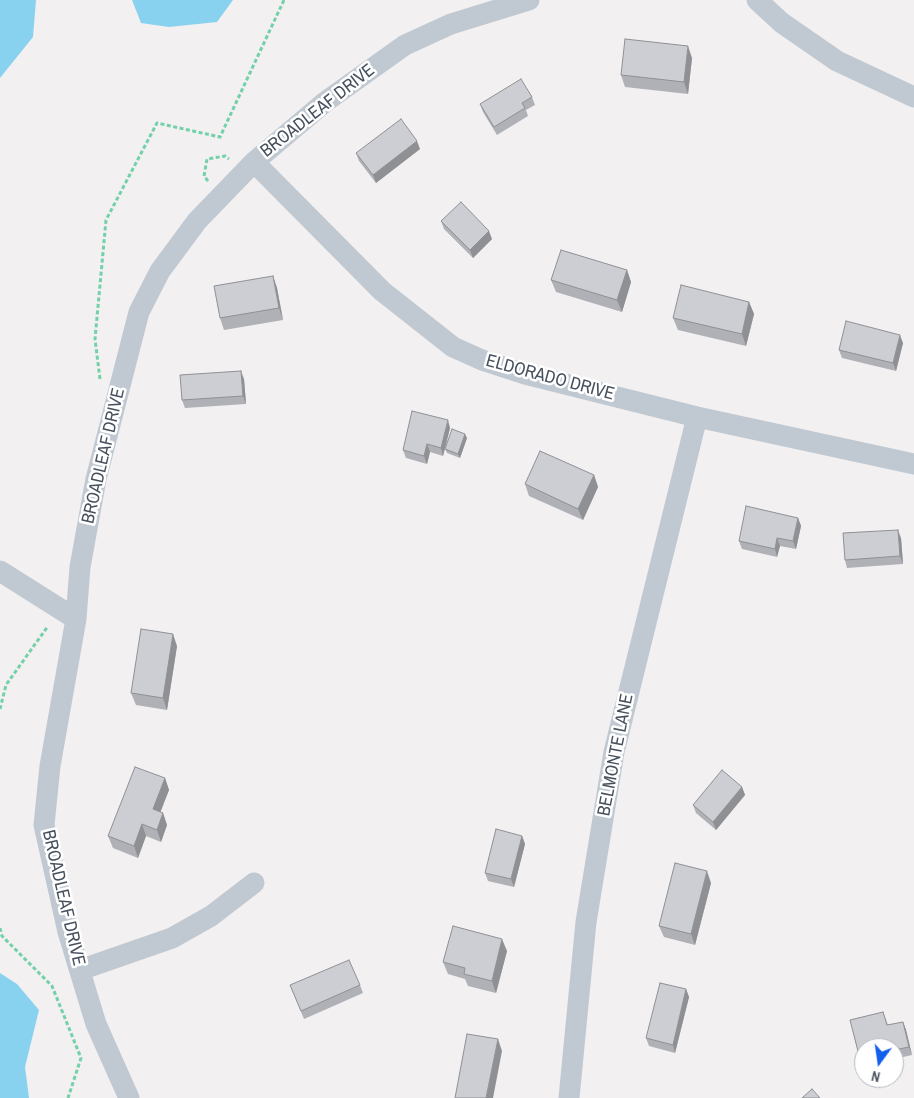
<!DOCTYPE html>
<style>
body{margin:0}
#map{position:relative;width:914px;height:1098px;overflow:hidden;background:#f2f0f0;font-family:"Archivo Narrow",sans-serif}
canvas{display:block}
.north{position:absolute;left:854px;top:1038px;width:50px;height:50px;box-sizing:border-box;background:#fff;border:1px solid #b5b9bf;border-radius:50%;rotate:194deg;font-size:14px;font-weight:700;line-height:20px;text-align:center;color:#47515e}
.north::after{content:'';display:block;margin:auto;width:18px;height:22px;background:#115feb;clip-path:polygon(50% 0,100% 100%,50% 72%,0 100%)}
</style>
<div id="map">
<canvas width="914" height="1098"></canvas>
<div class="north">N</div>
</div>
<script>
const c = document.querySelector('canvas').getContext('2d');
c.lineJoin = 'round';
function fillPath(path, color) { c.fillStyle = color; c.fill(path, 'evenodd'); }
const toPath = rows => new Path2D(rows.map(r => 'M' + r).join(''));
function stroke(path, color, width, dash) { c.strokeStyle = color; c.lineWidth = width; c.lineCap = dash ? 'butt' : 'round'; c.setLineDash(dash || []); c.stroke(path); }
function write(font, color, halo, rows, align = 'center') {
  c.font = font + ' "Archivo Narrow",sans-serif'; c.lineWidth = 5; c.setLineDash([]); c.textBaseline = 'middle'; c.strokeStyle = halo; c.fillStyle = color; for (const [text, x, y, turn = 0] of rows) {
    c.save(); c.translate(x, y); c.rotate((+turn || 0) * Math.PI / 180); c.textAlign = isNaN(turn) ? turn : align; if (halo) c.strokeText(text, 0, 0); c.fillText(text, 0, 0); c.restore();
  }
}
fillPath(toPath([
 [0,0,36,0,33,37,0,78],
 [132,0,233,0,217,22,169,27,141,23],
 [0,973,17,984,39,1010,25,1067,29,1098,0,1098]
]), '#88d2f0');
stroke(toPath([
 [208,181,204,176,207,159,225,156,229,159],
 [100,379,95,339,106,220,157,123,220,137,284,0],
 [0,709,6,685,48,626],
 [0,928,2,936,52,986,81,1058,68,1098]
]), '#73d1aa', 3, [4, 2.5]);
stroke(toPath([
 [757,0,782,23,837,61,914,97],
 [254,162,382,291,453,347,482,360,525,374,697,417,914,464],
 [0,571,76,619],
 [80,970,172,938,211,916,254,883],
 [129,1098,96,1024,68,932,44,825,50,766,76,619,80,567,96,479,139,312,160,271,197,221,254,162,325,102,405,45,451,24,529,0],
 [569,1098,586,922,614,752,697,417]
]), '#c0c9d2', 21);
fillPath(toPath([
 [692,58,688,94,625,87,621,75],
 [532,97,535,105,526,110,528,116,497,135,483,112,480,104],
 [420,149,376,183,359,161,356,153],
 [441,221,492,239,473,258,444,229],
 [627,270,631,282,622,312,556,292,551,280],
 [273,276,277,288,283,320,224,330,220,318],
 [749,302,754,314,746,346,678,330,673,318],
 [903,343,896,371,842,358,839,350],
 [244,379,246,404,185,408,182,400],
 [450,428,443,456,430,452,427,464,406,458,403,450],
 [467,438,460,458,447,453,445,449],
 [594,475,598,487,583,520,529,496,525,484],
 [798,518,801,526,796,549,780,546,777,557,742,549,739,541],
 [901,538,903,564,847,568,845,560],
 [177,646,167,710,136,705,131,693],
 [165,778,169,790,160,812,163,813,167,825,161,842,146,836,138,858,113,848,108,836],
 [742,787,745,795,716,830,696,813,693,805],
 [522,836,525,844,514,887,488,881,485,873],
 [711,883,695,945,664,937,659,926],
 [507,951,496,993,468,986,465,979,448,974,443,962],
 [290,985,360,985,363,993,304,1019],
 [686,989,689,997,675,1053,649,1046,646,1038],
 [883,1012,888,1025,903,1022,906,1030,912,1055,894,1059,894,1048,864,1048,864,1066,863,1067,860,1059,850,1020]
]), '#afb1b6');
fillPath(toPath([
 [688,46,692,58,688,94,684,82],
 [417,141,420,149,376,183,373,175],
 [489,231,492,239,473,258,470,250],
 [627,270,631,282,622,312,617,300],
 [273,276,277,288,283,320,279,308],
 [749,302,754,314,746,346,742,334],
 [900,335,903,343,896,371,893,363],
 [241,371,244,379,246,404,243,396],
 [448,420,450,428,443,456,441,448],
 [465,434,467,438,460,458,458,454],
 [427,444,430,452,427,464,424,456],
 [594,475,598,487,583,520,578,509],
 [798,518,801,526,796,549,793,541],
 [898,530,901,538,903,564,900,556],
 [777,538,780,546,777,557,775,549],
 [173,634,177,646,167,710,163,698],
 [165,778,169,790,157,821,153,809],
 [742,787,745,795,716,830,713,822],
 [163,813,167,825,161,842,157,830],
 [142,824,146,836,138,858,134,846],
 [522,836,525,844,514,887,511,879],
 [707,871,711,883,695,945,691,934],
 [502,939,507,951,496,993,492,981],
 [686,989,689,997,675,1053,673,1045],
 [903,1022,906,1030,912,1055,909,1047],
 [498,1039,502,1051,493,1098,486,1098]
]), '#8f9094');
const building = toPath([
 [625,39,688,46,684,82,621,75,625,39],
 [521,79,532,97,522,103,525,108,494,127,480,104,521,79],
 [401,119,417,141,373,175,356,153,401,119],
 [461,202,489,231,470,250,441,221,461,202],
 [561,250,627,270,617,300,551,280,561,250],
 [273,276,279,308,220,318,214,286,273,276],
 [681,285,749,302,742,334,673,318,681,285],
 [846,321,900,335,893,363,839,350,846,321],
 [241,371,243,396,182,400,180,375,241,371],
 [412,411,448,420,441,448,427,444,424,456,403,450,412,411],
 [452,429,465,434,458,454,445,449,452,429],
 [540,451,594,475,578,509,525,484,540,451],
 [746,506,798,518,793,541,777,538,775,549,739,541,746,506],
 [898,530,900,556,845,560,843,533,898,530],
 [141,629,173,634,163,698,131,693,141,629],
 [135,767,165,778,153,809,163,813,157,830,142,824,134,846,108,836,135,767],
 [722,770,742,787,713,822,693,805,722,770],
 [496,829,522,836,511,879,485,873,496,829],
 [675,863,707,871,691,934,659,926,675,863],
 [453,926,502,939,492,981,464,974,465,968,443,962,453,926],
 [349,960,360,985,301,1011,290,985,349,960],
 [660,983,686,989,673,1045,646,1038,660,983],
 [883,1012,887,1025,903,1022,909,1047,894,1050,894,1048,864,1048,864,1058,860,1059,850,1020,883,1012],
 [467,1034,498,1039,486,1098,455,1098,467,1034],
 [812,1089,820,1098,802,1098,812,1089]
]);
fillPath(building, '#ccced4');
stroke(building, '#8f9094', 1);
write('18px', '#47515e', '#fff', [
 ["BROADLEAF DRIVE",318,111,-38],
 ["ELDORADO DRIVE",550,378,15],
 ["BROADLEAF DRIVE",104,456,-77],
 ["BELMONTE LANE",616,755,-79],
 ["BROADLEAF DRIVE",63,898,77]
]);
</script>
